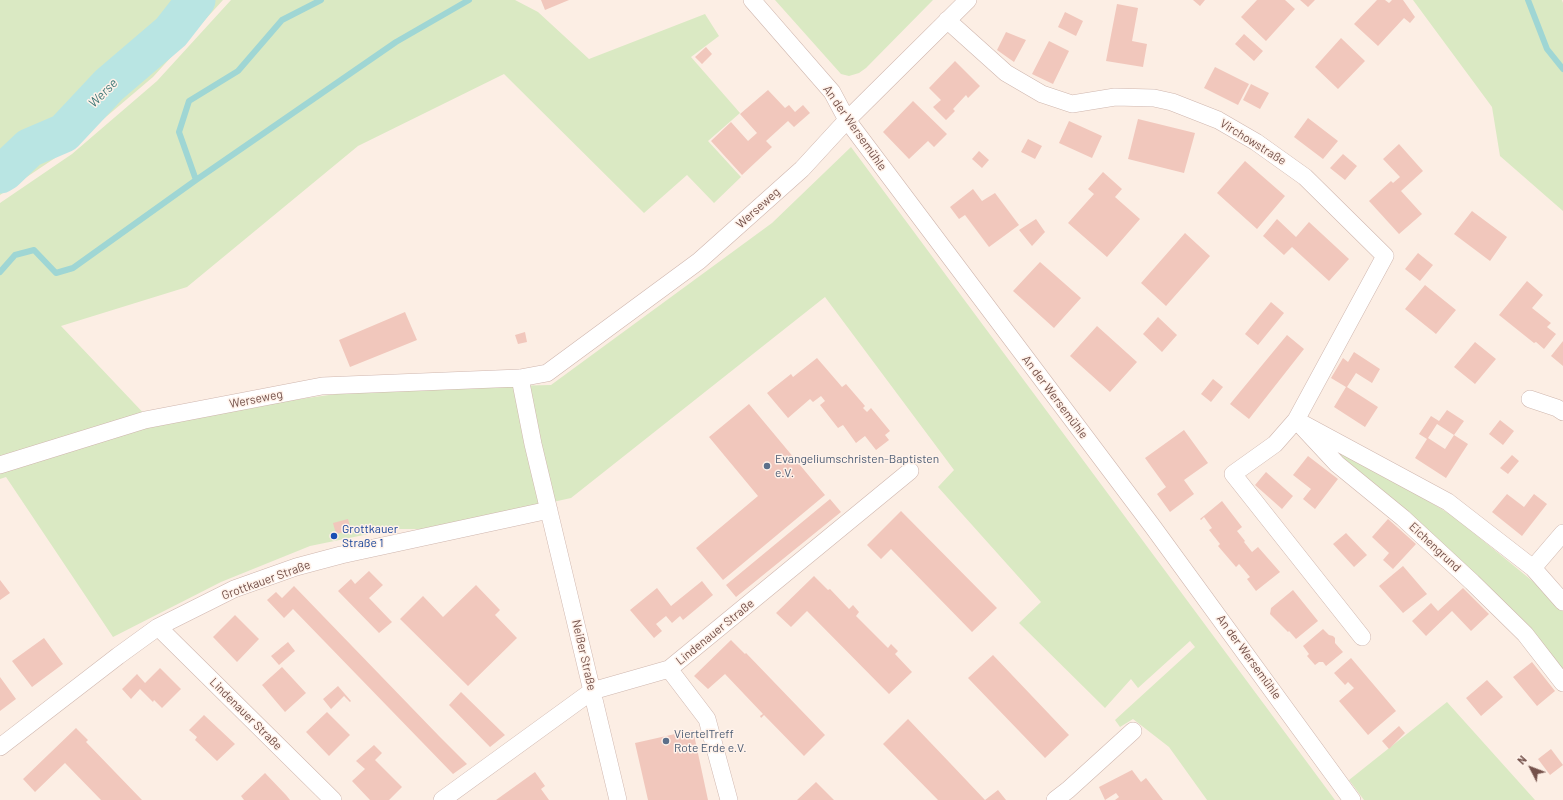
<!DOCTYPE html>
<meta charset="utf-8">
<style>
body{margin:0}
#map{position:relative;width:1563px;height:800px;overflow:hidden;background:#fceee4;font-family:Barlow,sans-serif}
canvas{display:block}
.north{position:absolute;left:1511px;top:748px;width:40px;height:40px;-webkit-text-stroke:3px #fff2ea;paint-order:stroke;rotate:312deg;font-size:11px;font-weight:700;line-height:16px;text-align:center;color:#74514a}
.north::after{content:'';display:block;margin:auto;width:14px;height:18px;background:#74514a;clip-path:polygon(50% 0,100% 100%,50% 72%,0 100%)}
</style>
<div id="map">
<canvas width="1563" height="800"></canvas>
<div class="north">N</div>
</div>
<script>
const c = document.querySelector('canvas').getContext('2d');
c.lineJoin = 'round';
function fillPath(path, color) { c.fillStyle = color; c.fill(path, 'evenodd'); }
const toPath = rows => new Path2D(rows.map(r => 'M' + r).join(''));
function stroke(path, color, width, dash) { c.strokeStyle = color; c.lineWidth = width; c.lineCap = dash ? 'butt' : 'round'; c.setLineDash(dash || []); c.stroke(path); }
function write(font, color, halo, rows, align = 'center') {
  c.font = font + ' Barlow,sans-serif'; c.lineWidth = 3; c.setLineDash([]); c.textBaseline = 'middle'; c.strokeStyle = halo; c.fillStyle = color; for (const [text, x, y, turn = 0] of rows) {
    c.save(); c.translate(x, y); c.rotate((+turn || 0) * Math.PI / 180); c.textAlign = isNaN(turn) ? turn : align; if (halo) c.strokeText(text, 0, 0); c.fillText(text, 0, 0); c.restore();
  }
}
fillPath(toPath([
 [0,0,223,0,153,77,67,150,0,195],
 [231,0,515,0,538,12,589,59,705,14,719,36,691,57,740,113,708,141,741,177,714,203,687,175,644,213,504,74,358,146,187,287,61,326,150,420,372,389,551,385,772,223,851,147,1335,800,1207,800,1169,747,1133,719,1120,727,1115,720,1195,647,1190,641,1138,688,1131,679,1105,708,1019,623,1041,602,938,487,954,470,825,297,571,498,432,529,393,529,310,546,221,582,113,637,6,477,0,479,0,203,72,154,157,81],
 [775,0,933,0,866,68,859,73,849,76,841,74],
 [1413,0,1562,0,1563,3,1563,211,1500,156,1492,107],
 [1337,451,1420,496,1453,516,1541,588,1563,611,1563,676,1337,456],
 [1447,702,1535,800,1364,800,1349,780]
]), '#dae9c3');
stroke(toPath([
 [1528,0,1547,49,1563,69],
 [196,180,396,42,469,0],
 [0,272,15,255,34,250,56,273,73,268,196,180,179,132,189,101,238,71,282,20,321,0]
]), '#9fd6d4', 6);
stroke(toPath([
 [0,174,5,171,29,148,64,133,109,85,171,32,196,0]
]), '#b9e5e3', 39);
fillPath(toPath([
 [541,0,569,0,545,10],
 [1193,0,1205,0,1200,6],
 [1257,0,1285,0,1295,9,1266,41,1241,17],
 [1300,0,1315,0,1308,7],
 [1377,0,1385,0,1389,3,1392,0,1403,0,1415,17,1410,23,1404,18,1378,46,1354,24],
 [1117,4,1138,8,1132,41,1147,44,1143,67,1106,61],
 [1065,12,1083,21,1076,36,1058,27],
 [1006,32,1026,40,1014,62,997,50],
 [1244,34,1263,51,1254,61,1235,44],
 [1341,38,1365,61,1338,89,1315,67],
 [1049,41,1069,51,1053,84,1032,74],
 [706,47,712,54,702,64,695,57],
 [955,61,980,86,968,98,966,95,953,109,955,111,946,120,933,107,941,100,929,88],
 [1215,67,1249,84,1238,105,1204,88],
 [1251,84,1269,93,1260,109,1243,100],
 [768,90,785,108,789,105,795,112,803,105,810,113,794,127,788,121,766,141,772,147,742,175,711,141,731,122,748,141,757,133,740,114],
 [913,101,947,134,934,147,928,141,909,159,883,132],
 [1308,118,1338,141,1323,159,1294,137],
 [1138,119,1195,133,1184,173,1128,159],
 [1069,121,1102,136,1092,158,1059,143],
 [1028,139,1042,146,1035,159,1021,152],
 [1399,144,1423,171,1401,191,1422,214,1399,234,1369,201,1391,181,1393,183,1400,177,1383,159],
 [979,151,989,160,982,168,972,159],
 [1343,154,1357,166,1345,180,1330,168],
 [1245,161,1285,196,1257,229,1217,193],
 [1103,172,1122,189,1115,197,1140,219,1107,257,1068,223,1094,194,1088,189],
 [973,189,982,201,995,193,1019,225,989,247,965,215,959,219,950,207],
 [1472,211,1507,237,1490,261,1454,234],
 [1036,219,1045,232,1032,246,1019,230],
 [1277,219,1296,237,1309,222,1349,259,1329,281,1292,247,1284,255,1263,236],
 [1185,233,1210,256,1166,306,1141,283],
 [1418,253,1433,265,1420,281,1405,269],
 [1040,262,1081,298,1054,328,1013,291],
 [1527,281,1543,295,1532,308,1551,323,1547,327,1556,334,1544,349,1536,342,1534,343,1499,315],
 [1425,285,1456,310,1436,334,1405,309],
 [1271,302,1284,313,1258,345,1245,334],
 [405,312,417,340,350,367,339,340],
 [1158,317,1177,335,1162,352,1143,334],
 [1097,326,1137,362,1110,392,1070,356],
 [525,332,527,342,518,344,515,335],
 [1287,335,1304,349,1249,419,1230,404],
 [1563,341,1563,366,1551,356],
 [1475,342,1496,359,1475,384,1454,367],
 [1354,352,1380,369,1372,383,1356,373,1347,387,1378,407,1365,427,1334,407,1346,387,1331,378,1343,358,1348,362],
 [817,358,842,387,846,384,865,406,863,408,867,412,871,408,890,431,885,435,889,440,876,450,865,436,856,443,843,425,838,428,820,405,825,401,821,396,813,402,810,399,788,418,767,393,791,374,793,377],
 [1213,379,1223,387,1211,402,1201,394],
 [749,404,825,495,723,580,696,548,758,496,709,437],
 [1447,410,1464,421,1454,435,1437,424,1428,438,1445,449,1454,435,1468,444,1446,478,1415,458,1427,439,1419,434,1431,416,1439,421],
 [1500,420,1514,431,1503,445,1489,434],
 [1184,430,1208,463,1184,480,1194,494,1170,512,1157,494,1166,487,1145,458],
 [1512,455,1519,461,1508,474,1500,468],
 [1308,456,1338,479,1315,509,1303,499,1311,489,1293,475],
 [1266,472,1293,496,1282,509,1255,485],
 [1507,494,1524,507,1534,494,1547,504,1522,536,1492,512],
 [830,499,841,512,736,597,726,585],
 [1222,501,1242,527,1237,531,1245,541,1244,542,1252,552,1258,547,1280,572,1256,591,1247,579,1250,577,1239,564,1236,567,1218,546,1220,544,1209,530,1212,528,1204,517,1201,520,1200,519],
 [901,511,997,608,972,632,891,549,881,559,867,545],
 [348,519,351,530,336,534,333,523],
 [1388,519,1416,544,1393,569,1383,560,1389,553,1372,537],
 [1346,533,1367,555,1354,567,1333,544],
 [1403,566,1427,594,1403,613,1379,586],
 [369,571,383,585,369,598,392,622,379,633,338,591,351,579,355,584],
 [814,576,828,590,830,589,849,609,853,605,859,612,856,616,888,648,891,644,898,651,895,654,912,672,889,694,807,611,791,627,776,613],
 [0,580,10,593,0,600],
 [702,581,713,595,683,620,680,616,672,623,666,616,656,624,662,631,654,638,630,610,657,588,671,606],
 [476,585,500,610,495,615,517,638,468,686,400,619,423,596,443,617],
 [294,586,439,736,467,764,453,774,293,609,284,618,267,600,276,592,282,598],
 [1463,588,1489,614,1471,631,1452,611,1426,636,1412,621,1431,603,1438,611],
 [1293,590,1318,621,1296,639,1289,631,1288,632,1270,614,1271,608],
 [235,615,259,639,237,662,213,637],
 [1323,629,1329,635,1333,636,1335,638,1335,643,1343,652,1326,666,1323,662,1319,662,1315,665,1307,656,1309,654,1303,646],
 [44,638,63,664,32,687,12,661],
 [731,640,745,654,746,653,825,735,804,756,764,715,761,718,760,716,763,714,725,674,708,689,694,676],
 [288,642,295,651,279,665,271,656],
 [993,655,1069,735,1045,758,968,678],
 [1351,658,1396,711,1368,735,1339,701,1354,688,1348,682,1345,685,1334,673],
 [1532,662,1555,691,1537,706,1513,677],
 [282,667,306,693,285,712,262,685],
 [160,668,181,689,162,708,154,700,153,702,140,689,131,699,122,689,137,674,145,683],
 [0,677,16,699,0,711],
 [1487,680,1503,697,1481,716,1466,698],
 [338,686,351,701,350,702,344,696,331,709,323,699],
 [461,692,505,735,490,747,449,705],
 [327,712,350,735,329,756,306,732],
 [204,715,235,744,217,761,195,740,197,737,189,730],
 [908,719,950,763,985,800,938,800,883,744],
 [1399,726,1405,733,1389,749,1382,741],
 [76,728,88,740,86,742,142,800,101,800,65,763,35,792,23,779],
 [693,730,708,800,648,800,635,743],
 [374,745,382,753,375,760,402,787,389,800,370,800,352,781,365,769,356,761],
 [1551,749,1563,765,1550,775,1538,759],
 [1132,770,1141,782,1146,778,1163,800,1115,800,1119,797,1116,793,1105,800,1099,787],
 [535,772,545,786,541,789,549,800,496,800],
 [265,773,286,795,290,800,244,800,241,796],
 [816,782,834,800,797,800],
 [998,790,1006,800,985,800]
]), '#f1c7bc');
const street = toPath([
 [752,0,832,92,847,120,1153,527,1352,800],
 [947,20,1006,73,1042,94,1072,104,1115,97,1154,98,1172,102,1218,120,1256,142,1305,177,1385,256,1296,420,1448,502,1533,568,1563,602],
 [520,378,533,444,618,800],
 [1530,399,1557,408,1563,412],
 [0,465,145,420,322,386,520,378,547,373,699,261,802,169,847,120,968,0],
 [1533,568,1563,533],
 [158,627,333,800],
 [1362,637,1233,474,1275,444,1296,420,1337,464,1403,518,1472,582,1525,634,1563,683],
 [669,669,707,719,729,800],
 [0,747,118,656,158,627,234,589,296,567,341,555,549,510],
 [442,800,592,691,669,669,910,471],
 [1055,800,1068,790,1133,731]
]);
stroke(street, '#cfb6ae', 18);
stroke(street, '#fff', 17);
for (const [x, y, r, color] of [
 [767,466,4,"#5c6f8a"],
 [334,536,4,"#1a4fb4"],
 [666,741,4,"#5c6f8a"]
]) { const dot = new Path2D(); dot.arc(x, y, r, 0, 2 * Math.PI); c.fillStyle = color; c.fill(dot); stroke(dot, '#fff2ea', 1.5); }
write('12px', '#74514a', '#fff2ea', [
 ["An der Wersemühle",855,128,55],
 ["Virchowstraße",1253,142,32],
 ["Werseweg",758,208,-42],
 ["An der Wersemühle",1055,397,53],
 ["Werseweg",256,399,-11],
 ["Eichengrund",1435,547,43],
 ["Grottkauer Straße",266,580,-20],
 ["Lindenauer Straße",715,632,-39],
 ["Neißer Straße",584,655,77],
 ["An der Wersemühle",1249,657,54],
 ["Lindenauer Straße",246,714,45]
]);
write('12px', '#4e5e75', '#fff2ea', [
 ["Evangeliumschristen-Baptisten",775,459],
 ["e.V.",775,473],
 ["ViertelTreff",674,734],
 ["Rote Erde e.V.",674,748]
], 'left');
write('12px', '#164399', '#fff2ea', [
 ["Grottkauer",342,529],
 ["Straße 1",342,543]
], 'left');
write('italic 13px', '#3e7877', '#fff2ea', [
 ["Werse",103,93,-45]
]);
</script>
